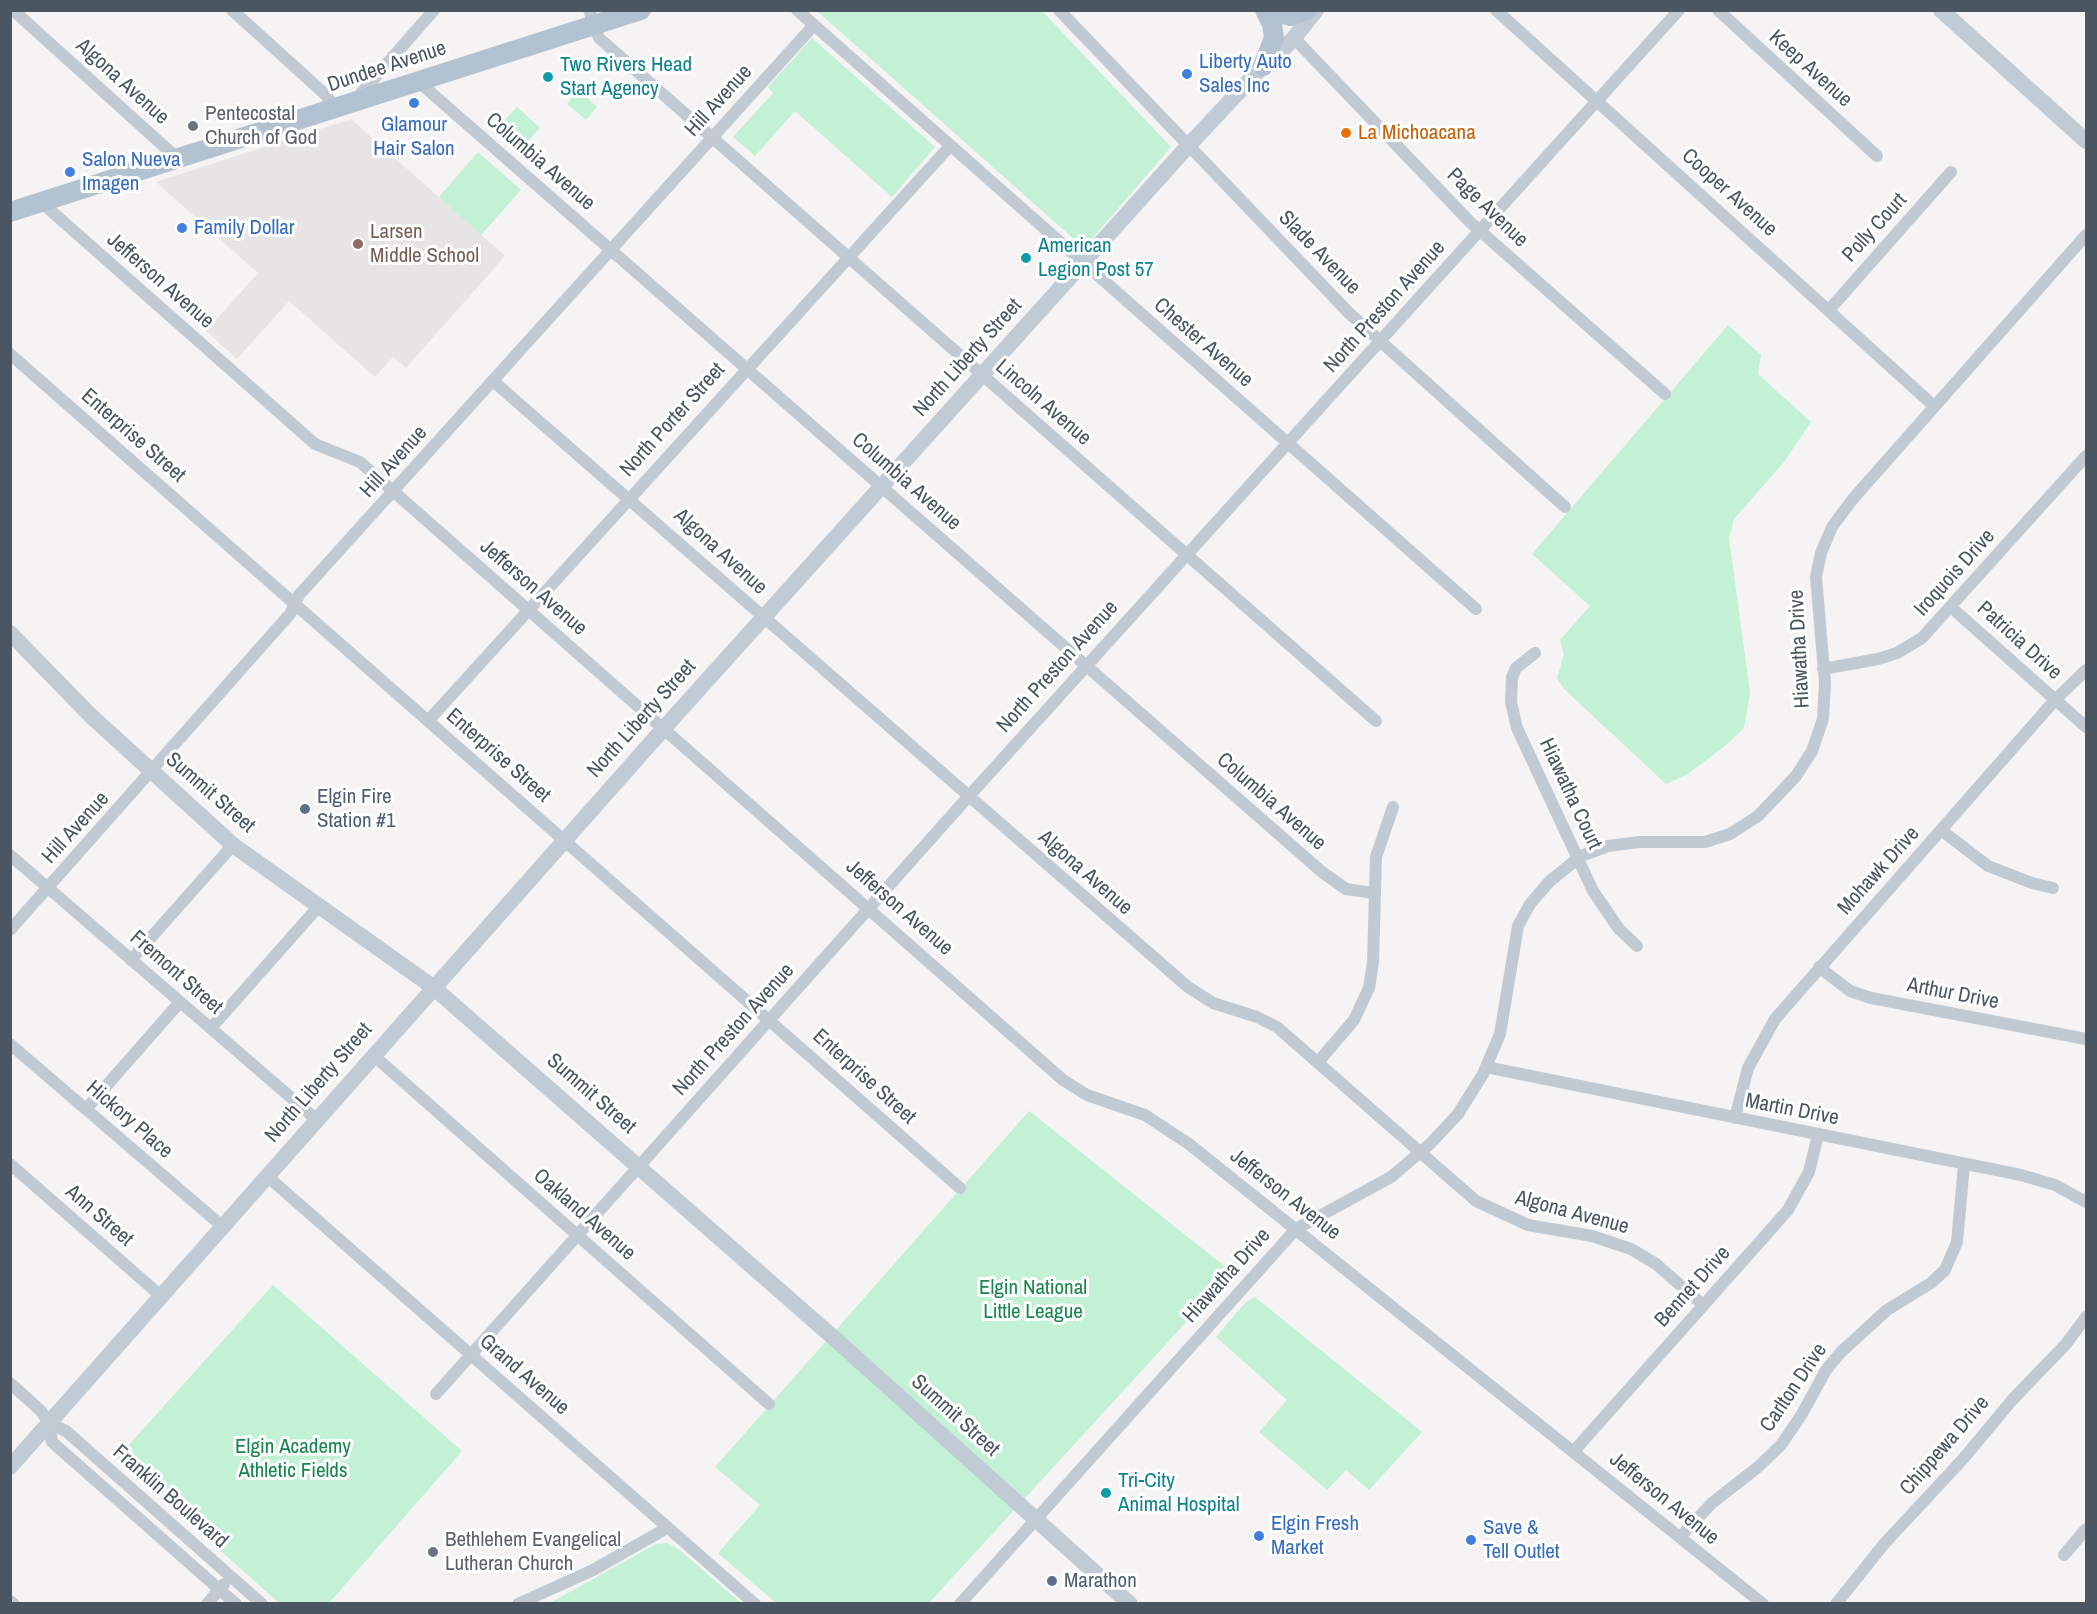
<!DOCTYPE html>
<style>
body{margin:0}
#map{position:relative;width:2097px;height:1614px;overflow:hidden;background:#f5f3f3;font-family:"Archivo Narrow",sans-serif}
canvas{display:block}
.frame{position:absolute;inset:0;border:12px solid #4a5661;pointer-events:none}
</style>
<div id="map">
<canvas width="2097" height="1614"></canvas>
<div class="frame"></div>
</div>
<script>
const c = document.querySelector('canvas').getContext('2d');
c.lineJoin = 'round';
function fillPath(path, color) { c.fillStyle = color; c.fill(path, 'evenodd'); }
const toPath = rows => new Path2D(rows.map(r => 'M' + r).join(''));
function stroke(path, color, width, dash) { c.strokeStyle = color; c.lineWidth = width; c.lineCap = dash ? 'butt' : 'round'; c.setLineDash(dash || []); c.stroke(path); }
function write(font, color, halo, rows, align = 'center') {
  c.font = font + ' "Archivo Narrow",sans-serif'; c.lineWidth = 6; c.setLineDash([]); c.textBaseline = 'middle'; c.strokeStyle = halo; c.fillStyle = color; for (const [text, x, y, turn = 0] of rows) {
    c.save(); c.translate(x, y); c.rotate((+turn || 0) * Math.PI / 180); c.textAlign = isNaN(turn) ? turn : align; if (halo) c.strokeText(text, 0, 0); c.fillText(text, 0, 0); c.restore();
  }
}
fillPath(toPath([
 [351,119,505,256,406,368,393,357,375,377,289,301,237,359,206,331,258,273,156,182]
]), '#e6e4e5');
fillPath(toPath([
 [817,11,1042,11,1171,147,1084,248],
 [812,38,935,147,892,197,795,111,755,156,733,137,773,93,768,87],
 [583,94,597,107,586,120,567,104,574,95,578,99],
 [517,107,540,128,520,149,497,128],
 [478,152,521,190,481,235,439,197],
 [1728,325,1761,355,1758,374,1811,422,1784,462,1734,519,1729,538,1750,693,1744,728,1726,745,1688,774,1666,784,1564,689,1557,678,1564,654,1560,640,1590,606,1532,554],
 [1029,1111,1232,1272,929,1603,776,1603,718,1553,760,1505,715,1467],
 [273,1285,462,1451,329,1603,279,1603,117,1458],
 [1255,1297,1422,1432,1369,1490,1346,1470,1327,1490,1259,1432,1287,1400,1216,1337,1245,1303],
 [667,1543,676,1547,741,1603,550,1603,656,1544]
]), '#c3f1d5');
stroke(toPath([
 [13,10,178,159],
 [232,10,327,96,335,109],
 [589,10,599,38,1376,721],
 [797,10,1476,609],
 [1059,10,1349,313,1565,507],
 [1496,10,1934,406],
 [1718,10,1877,156],
 [1294,38,1470,222,1665,394],
 [420,83,1322,872,1346,889,1374,893],
 [357,98,434,10],
 [41,202,315,444,360,462,1063,1080,1087,1095,1145,1115,1189,1144,1763,1604],
 [1829,310,1951,172],
 [10,354,960,1188],
 [493,381,1188,987,1213,1003,1257,1017,1277,1027,1476,1201,1528,1225,1592,1236,1631,1249,1656,1264,1703,1305],
 [1952,608,2086,727],
 [1535,653,1516,668,1512,677,1511,702,1517,728,1593,891,1619,929,1637,946],
 [1823,669,1878,659,1897,653,1922,638,2086,456],
 [428,721,950,146],
 [1941,830,1988,866,2032,883,2053,888],
 [10,855,317,1120],
 [10,930,290,614,299,595,814,25],
 [131,960,233,845],
 [1819,967,1850,991,1871,998,2086,1039],
 [211,1028,319,906],
 [10,1044,222,1226],
 [373,1055,769,1404],
 [1319,1061,1354,1020,1369,988,1373,962,1376,857,1393,807],
 [1486,1067,2021,1175,2055,1185,2086,1202],
 [86,1109,180,1002],
 [1735,1118,1748,1068,1775,1019,2055,700,2086,670],
 [10,1164,161,1296],
 [267,1176,755,1604],
 [10,1383,41,1411,49,1423,52,1442,236,1604],
 [436,1394,960,806,1679,10],
 [49,1423,66,1431,262,1604],
 [1574,1451,1788,1210,1809,1172,1818,1135],
 [1680,1537,1712,1503,1758,1467,1781,1445,1802,1414,1826,1370,1841,1352,1887,1310,1931,1283,1945,1270,1957,1242,1964,1165],
 [2064,1555,2086,1529],
 [10,1601,14,1604],
 [207,1604,224,1584],
 [518,1604,593,1570,667,1528],
 [960,1604,1296,1229,1391,1177,1430,1144,1458,1114,1483,1074,1500,1034,1518,926,1530,904,1550,881,1581,856,1608,846,1639,842,1705,842,1730,834,1758,816,1796,776,1812,751,1823,719,1825,683,1816,577,1821,553,1832,527,1852,500,2086,235],
 [1836,1604,1884,1544,1963,1459,2013,1399,2066,1344,2086,1317]
]), '#c1cad2', 12);
stroke(toPath([
 [1941,10,2086,141],
 [10,633,91,716,233,845,433,987,835,1339,1130,1604],
 [10,1467,673,718,1189,145,1263,66,1274,59,1294,38,1316,10]
]), '#c1cbd6', 16);
stroke(toPath([
 [1269,10,1291,16,1307,10],
 [1263,66,1274,38,1272,24,1265,10],
 [10,212,641,10]
]), '#b3c2d1', 20);
for (const [x, y, r, color] of [
 [1187,74,6,"#3f7fe0"],
 [548,77,6,"#0f9aa8"],
 [414,103,6,"#3f7fe0"],
 [193,126,6,"#6b7280"],
 [1346,133,6,"#e8710a"],
 [70,172,6,"#3f7fe0"],
 [182,228,6,"#3f7fe0"],
 [358,244,6,"#8d6e63"],
 [1026,258,6,"#0f9aa8"],
 [305,809,6,"#5c6f8a"],
 [1106,1493,6,"#0f9aa8"],
 [1259,1536,6,"#3f7fe0"],
 [1471,1540,6,"#3f7fe0"],
 [433,1552,6,"#6b7280"],
 [1052,1581,6,"#5c6f8a"]
]) { const dot = new Path2D(); dot.arc(x, y, r, 0, 2 * Math.PI); c.fillStyle = color; c.fill(dot); stroke(dot, '#fff', 2); }
write('21px', '#366cbe', '#fff', [
 ["Liberty Auto",1199,62],
 ["Sales Inc",1199,86],
 ["Glamour",414,125,"center"],
 ["Hair Salon",414,149,"center"],
 ["Salon Nueva",82,160],
 ["Imagen",82,184],
 ["Family Dollar",194,228],
 ["Elgin Fresh",1271,1524],
 ["Market",1271,1548],
 ["Save &",1483,1528],
 ["Tell Outlet",1483,1552]
], 'left');
write('21px', '#0d838f', '#fff', [
 ["Two Rivers Head",560,65],
 ["Start Agency",560,89],
 ["American",1038,246],
 ["Legion Post 57",1038,270],
 ["Tri-City",1118,1481],
 ["Animal Hospital",1118,1505]
], 'left');
write('21px', '#4a5661', '#fff', [
 ["Dundee Avenue",387,67,-18],
 ["Keep Avenue",1810,69,42],
 ["Algona Avenue",122,82,42],
 ["Hill Avenue",719,101,-48],
 ["Columbia Avenue",540,162,41],
 ["Cooper Avenue",1729,193,42],
 ["Page Avenue",1487,208,44],
 ["Polly Court",1875,228,-48],
 ["Slade Avenue",1319,253,46],
 ["Jefferson Avenue",160,281,41],
 ["North Preston Avenue",1385,307,-48],
 ["Chester Avenue",1203,343,41],
 ["North Liberty Street",968,358,-48],
 ["Lincoln Avenue",1043,403,41],
 ["North Porter Street",673,420,-48],
 ["Enterprise Street",133,436,41],
 ["Hill Avenue",394,462,-48],
 ["Columbia Avenue",906,482,41],
 ["Algona Avenue",720,552,42],
 ["Iroquois Drive",1955,573,-48],
 ["Jefferson Avenue",533,588,41],
 ["Patricia Drive",2019,641,42],
 ["Hiawatha Drive",1800,649,-93],
 ["North Preston Avenue",1058,667,-48],
 ["North Liberty Street",642,719,-48],
 ["Enterprise Street",498,756,41],
 ["Summit Street",210,793,41],
 ["Hiawatha Court",1570,794,65],
 ["Columbia Avenue",1271,802,41],
 ["Hill Avenue",76,828,-48],
 ["Mohawk Drive",1879,871,-48],
 ["Algona Avenue",1085,873,41],
 ["Jefferson Avenue",899,908,41],
 ["Fremont Street",176,973,41],
 ["Arthur Drive",1953,994,11],
 ["North Preston Avenue",734,1030,-48],
 ["Enterprise Street",864,1077,42],
 ["North Liberty Street",319,1083,-49],
 ["Summit Street",591,1094,41],
 ["Martin Drive",1792,1110,11],
 ["Hickory Place",129,1120,41],
 ["Jefferson Avenue",1285,1195,38],
 ["Algona Avenue",1572,1213,15],
 ["Oakland Avenue",584,1215,41],
 ["Ann Street",99,1216,41],
 ["Hiawatha Drive",1227,1276,-48],
 ["Bennet Drive",1693,1287,-48],
 ["Grand Avenue",524,1375,41],
 ["Carlton Drive",1794,1388,-56],
 ["Summit Street",955,1416,42],
 ["Chippewa Drive",1945,1446,-49],
 ["Franklin Boulevard",170,1497,41],
 ["Jefferson Avenue",1664,1499,39]
]);
write('21px', '#5b616d', '#fff', [
 ["Pentecostal",205,114],
 ["Church of God",205,138],
 ["Bethlehem Evangelical",445,1540],
 ["Lutheran Church",445,1564]
], 'left');
write('21px', '#c56008', '#fff', [
 ["La Michoacana",1358,133]
], 'left');
write('21px', '#785e54', '#fff', [
 ["Larsen",370,232],
 ["Middle School",370,256]
], 'left');
write('21px', '#4e5e75', '#fff', [
 ["Elgin Fire",317,797],
 ["Station #1",317,821],
 ["Marathon",1064,1581]
], 'left');
write('21px', '#17864f', '#fff', [
 ["Elgin National",1033,1288],
 ["Little League",1033,1312],
 ["Elgin Academy",293,1447],
 ["Athletic Fields",293,1471]
]);
</script>
